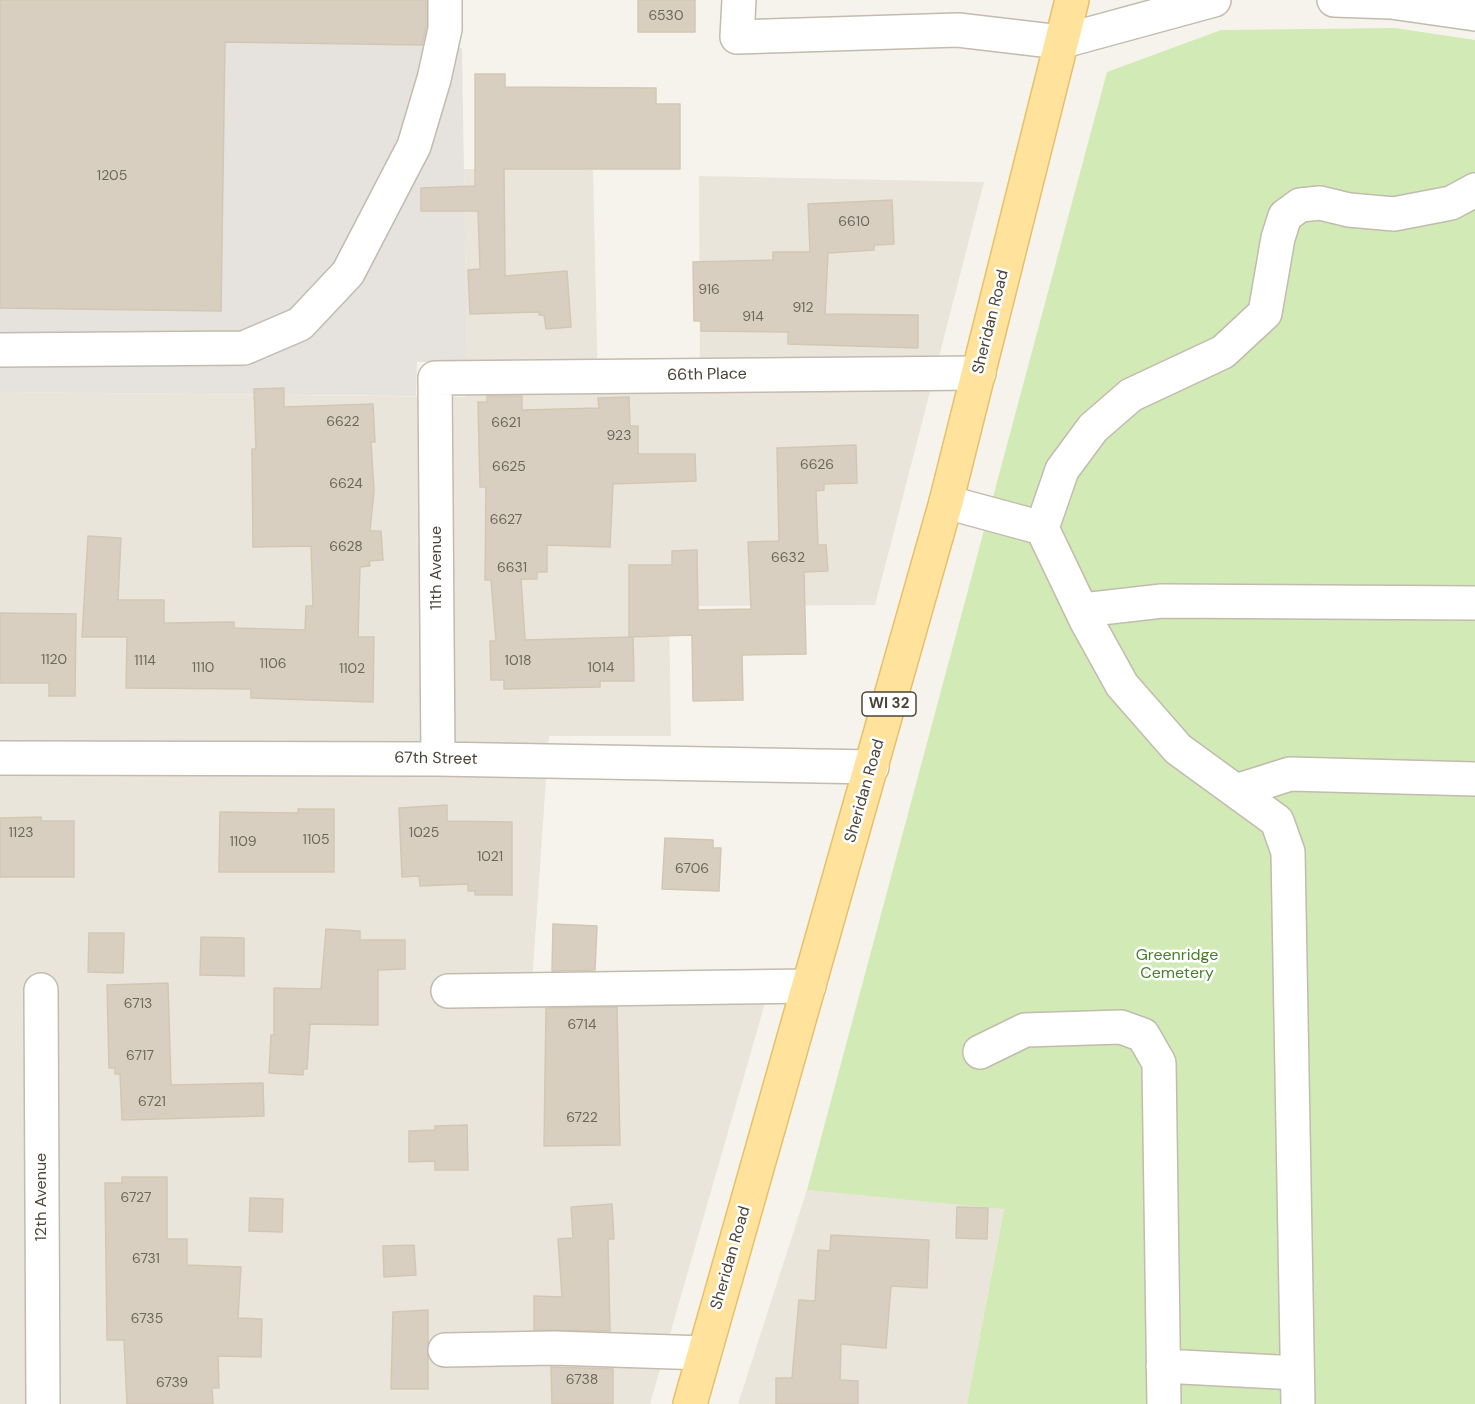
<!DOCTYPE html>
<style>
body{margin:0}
canvas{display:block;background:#f6f3ec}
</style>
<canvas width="1475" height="1404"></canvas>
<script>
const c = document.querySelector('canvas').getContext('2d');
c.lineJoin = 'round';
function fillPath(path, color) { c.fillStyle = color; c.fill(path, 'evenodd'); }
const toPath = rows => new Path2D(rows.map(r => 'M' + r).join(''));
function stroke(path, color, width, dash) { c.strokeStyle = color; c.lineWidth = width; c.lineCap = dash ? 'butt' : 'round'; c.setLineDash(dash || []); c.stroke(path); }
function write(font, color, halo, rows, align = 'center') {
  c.font = font + ' "DM Sans",sans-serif'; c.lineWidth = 5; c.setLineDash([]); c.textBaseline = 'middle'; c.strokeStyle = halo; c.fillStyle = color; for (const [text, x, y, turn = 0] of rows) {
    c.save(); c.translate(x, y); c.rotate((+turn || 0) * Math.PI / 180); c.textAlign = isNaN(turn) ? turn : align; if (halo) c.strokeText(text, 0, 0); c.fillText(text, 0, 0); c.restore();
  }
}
fillPath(toPath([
 [464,169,593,170,598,390,700,388,699,176,984,182,875,605,669,606,671,736,549,736,531,997,767,996,650,1404,0,1404,0,392,465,397,467,361],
 [807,1190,1004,1208,967,1404,738,1404]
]), '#eae5da');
fillPath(toPath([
 [0,0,432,0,433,44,462,48,467,361,417,362,416,396,0,392]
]), '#e6e2dd');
fillPath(toPath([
 [1395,28,1475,40,1475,1404,967,1404,1004,1209,807,1190,1107,72,1221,30]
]), '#d2eab5');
const building = toPath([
 [0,0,426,0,426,27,422,45,225,42,221,311,0,308,0,0],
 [638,0,695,0,695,32,638,32,638,0],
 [475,74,505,74,505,87,656,88,656,104,680,104,680,169,504,169,505,276,567,271,571,327,546,329,544,315,539,315,539,312,470,314,468,270,480,269,478,211,421,211,421,188,475,186,475,74],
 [892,200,894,244,874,245,874,250,828,253,825,314,918,315,918,348,788,344,788,332,701,331,701,321,694,321,693,262,773,260,773,252,810,252,808,204,892,200],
 [284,388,284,407,373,404,375,442,371,442,374,491,370,531,381,531,383,560,369,561,370,566,360,567,358,637,374,637,373,702,251,698,251,689,126,688,127,637,82,637,88,536,121,538,118,600,164,600,164,623,234,622,234,628,305,630,306,606,313,606,311,546,253,547,252,449,256,449,254,389,284,388],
 [487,396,522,396,522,410,599,408,598,398,629,397,630,426,638,426,638,454,695,454,696,481,613,484,610,547,547,545,547,572,537,572,537,579,521,579,525,640,633,637,634,681,600,681,600,687,504,689,504,680,491,680,490,641,496,641,491,580,485,580,486,487,480,487,478,402,487,402,487,396],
 [856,445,857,483,824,484,824,490,816,491,818,545,826,545,828,571,804,572,806,654,742,655,743,700,693,701,692,635,629,637,629,565,672,565,672,551,697,550,698,610,751,609,748,542,779,541,777,448,856,445],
 [0,613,76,614,75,696,49,696,49,683,0,683,0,613],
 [447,805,447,821,512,822,512,895,475,895,475,891,468,891,468,884,420,886,419,876,402,877,399,808,447,805],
 [298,809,334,809,334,872,219,872,220,812,298,813,298,809],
 [41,817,41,821,74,821,74,877,0,877,0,818,41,817],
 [665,838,713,840,713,848,721,848,719,891,662,889,665,838],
 [553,924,597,926,595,970,552,971,553,924],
 [326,929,360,931,360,940,405,940,405,969,378,970,378,1025,310,1024,307,1069,303,1069,303,1075,269,1073,271,1035,274,1035,274,988,321,989,326,929],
 [89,933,124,933,123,973,88,972,89,933],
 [201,937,244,938,244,976,200,975,201,937],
 [168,983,171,1085,263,1083,264,1116,122,1120,120,1074,115,1074,115,1068,109,1068,107,985,168,983],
 [617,1007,620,1145,544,1146,546,1008,617,1007],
 [467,1125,468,1170,435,1170,435,1161,409,1162,409,1131,435,1130,435,1126,467,1125],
 [122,1177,167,1177,167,1239,187,1239,187,1265,241,1267,238,1318,262,1319,261,1357,218,1356,219,1388,212,1388,213,1404,127,1404,124,1340,107,1340,105,1183,122,1183,122,1177],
 [250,1198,283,1199,282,1232,249,1231,250,1198],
 [612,1204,614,1239,608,1239,610,1331,534,1330,534,1296,562,1297,558,1239,573,1238,571,1207,612,1204],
 [957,1207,988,1208,987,1239,956,1238,957,1207],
 [831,1235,929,1240,927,1288,891,1286,886,1348,841,1344,840,1380,858,1381,858,1404,776,1404,776,1378,792,1378,799,1300,815,1301,818,1250,830,1251,831,1235],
 [414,1245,416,1275,384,1277,383,1246,414,1245],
 [428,1310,428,1389,391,1389,393,1312,428,1310],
 [551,1367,613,1369,613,1404,552,1404,551,1367]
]);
fillPath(building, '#d8cfc1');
stroke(building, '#d3c7b4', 1.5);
const minor = toPath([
 [739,0,737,37,958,30,1060,42,1214,0],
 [1334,0,1391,2,1475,14],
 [0,350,244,348,300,324,348,273,414,146,434,79,445,29,445,0],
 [946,502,1042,528],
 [1083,610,1162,601,1475,603],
 [0,758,438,759,872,767],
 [438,759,435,378,979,373],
 [1236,791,1290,774,1475,779],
 [41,990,43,1404],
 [448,991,809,986],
 [980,1052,1025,1030,1121,1027,1143,1035,1159,1063,1164,1404],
 [445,1350,554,1348,704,1353],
 [1163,1366,1297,1373],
 [1298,1404,1288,852,1277,821,1178,749,1122,685,1086,620,1042,528,1062,470,1093,428,1131,395,1223,352,1265,313,1278,238,1285,216,1300,205,1320,203,1349,210,1394,214,1451,203,1475,190]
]);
const major = toPath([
 [690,1404,946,502,1072,0]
]);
stroke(minor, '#c2bbae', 36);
stroke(major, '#e6c16a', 36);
stroke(minor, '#fff', 33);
stroke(major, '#ffe39c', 33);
write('14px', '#6e675b', null, [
 ["6530",666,16],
 ["1205",112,176],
 ["6610",854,222],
 ["916",709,290],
 ["912",803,308],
 ["914",753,317],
 ["6622",343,422],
 ["6621",506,423],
 ["923",619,436],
 ["6626",817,465],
 ["6625",509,467],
 ["6624",346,484],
 ["6627",506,520],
 ["6628",346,547],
 ["6632",788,558],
 ["6631",512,568],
 ["1120",54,660],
 ["1114",145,661],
 ["1018",518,661],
 ["1106",273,664],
 ["1110",203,668],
 ["1014",601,668],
 ["1102",352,669],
 ["1123",21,833],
 ["1025",424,833],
 ["1105",316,840],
 ["1109",243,842],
 ["1021",490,857],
 ["6706",692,869],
 ["6713",138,1004],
 ["6714",582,1025],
 ["6717",140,1056],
 ["6721",152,1102],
 ["6722",582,1118],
 ["6727",136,1198],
 ["6731",146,1259],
 ["6735",147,1319],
 ["6738",582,1380],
 ["6739",172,1383]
]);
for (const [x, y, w] of [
 [889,704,54]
]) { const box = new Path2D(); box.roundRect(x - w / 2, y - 12, w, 24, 4.5); c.fillStyle = '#fff'; c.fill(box); stroke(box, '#4b4439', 1.5); }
write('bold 15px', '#4b4439', null, [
 ["WI 32",889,704]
]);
write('16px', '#4b4439', '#fff', [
 ["Sheridan Road",991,322,-76],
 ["66th Place",707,375,-1],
 ["11th Avenue",437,568,-90],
 ["67th Street",436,759,1],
 ["Sheridan Road",865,791,-74],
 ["12th Avenue",42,1197,-90],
 ["Sheridan Road",731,1258,-74]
]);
write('16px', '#4a7f2a', '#fff', [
 ["Greenridge",1177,956],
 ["Cemetery",1177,974]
]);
</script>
